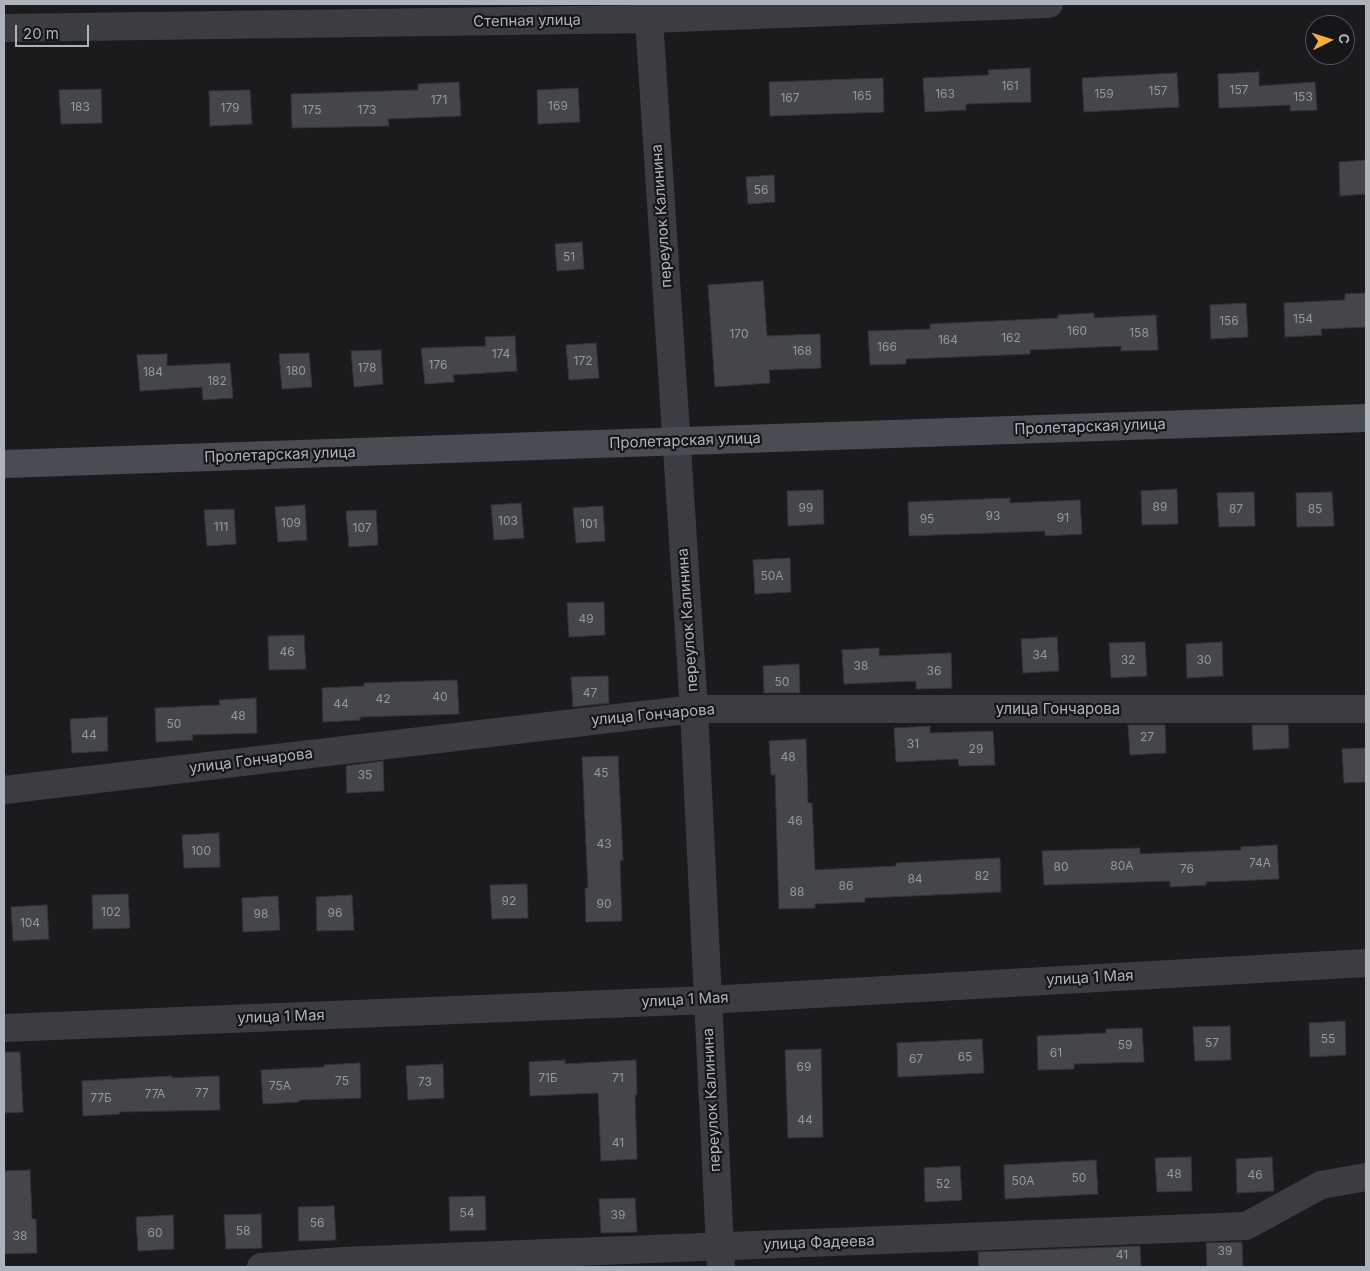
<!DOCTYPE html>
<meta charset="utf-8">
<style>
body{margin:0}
#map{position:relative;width:1370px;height:1271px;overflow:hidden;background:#1b1b1d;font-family:Inter,sans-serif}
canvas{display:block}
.frame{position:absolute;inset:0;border:5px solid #adb3bd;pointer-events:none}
.north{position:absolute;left:1305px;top:15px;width:50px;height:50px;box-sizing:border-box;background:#161618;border:1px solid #52555a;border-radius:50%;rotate:85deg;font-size:14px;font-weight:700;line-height:20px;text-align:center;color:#adb3bd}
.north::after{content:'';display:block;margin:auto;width:18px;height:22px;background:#f9ad37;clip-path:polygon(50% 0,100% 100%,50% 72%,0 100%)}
.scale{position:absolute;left:15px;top:25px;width:74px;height:22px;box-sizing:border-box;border:2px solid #adb3bd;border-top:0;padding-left:6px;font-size:15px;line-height:18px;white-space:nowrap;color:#adb3bd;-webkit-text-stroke:4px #161618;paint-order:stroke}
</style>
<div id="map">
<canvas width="1370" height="1271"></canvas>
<div class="frame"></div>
<div class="north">С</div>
<div class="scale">20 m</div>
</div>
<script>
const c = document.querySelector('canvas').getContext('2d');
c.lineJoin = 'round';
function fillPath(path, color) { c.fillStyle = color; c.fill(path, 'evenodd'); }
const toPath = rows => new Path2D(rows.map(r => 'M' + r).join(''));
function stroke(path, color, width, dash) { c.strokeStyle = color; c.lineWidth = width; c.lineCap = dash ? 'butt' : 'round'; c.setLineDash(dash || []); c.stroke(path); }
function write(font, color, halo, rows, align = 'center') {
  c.font = font + ' Inter,sans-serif'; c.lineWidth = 4.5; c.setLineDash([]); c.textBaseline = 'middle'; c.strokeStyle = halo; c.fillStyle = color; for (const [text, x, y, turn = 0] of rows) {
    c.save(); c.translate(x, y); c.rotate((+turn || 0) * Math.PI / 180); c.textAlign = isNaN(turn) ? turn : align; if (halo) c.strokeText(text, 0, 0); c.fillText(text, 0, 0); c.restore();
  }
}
const building = toPath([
 [1030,68,1031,102,966,104,966,110,925,112,923,78,989,75,988,70,1030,68],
 [1259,72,1259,86,1315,82,1317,110,1290,111,1290,105,1219,108,1218,74,1259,72],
 [1177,73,1179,107,1084,112,1082,78,1177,73],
 [883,78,884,112,770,116,769,82,883,78],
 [459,82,461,116,388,119,389,126,292,128,291,94,418,90,418,84,459,82],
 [578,88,580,122,538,124,537,90,578,88],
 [101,89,102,123,61,124,59,90,101,89],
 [250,90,252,124,210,126,209,91,250,90],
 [1366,160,1366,194,1340,196,1339,162,1366,160],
 [774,175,775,202,748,204,746,177,774,175],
 [582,242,584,269,557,271,555,244,582,242],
 [763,281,767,336,820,334,821,368,769,370,770,383,715,387,708,285,763,281],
 [1366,293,1366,327,1321,329,1322,335,1285,337,1284,303,1345,300,1345,294,1366,293],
 [1246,303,1248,337,1211,339,1210,305,1246,303],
 [1094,313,1094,318,1156,315,1158,350,1121,351,1121,346,1030,350,1030,354,906,359,906,364,870,365,868,331,930,329,930,324,1058,318,1058,315,1094,313],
 [515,336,517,371,453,375,454,382,425,384,421,348,486,346,485,337,515,336],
 [596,343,599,378,569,380,566,345,596,343],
 [381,350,383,384,354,387,351,351,381,350],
 [309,353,312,387,282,389,279,354,309,353],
 [167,354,167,366,230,363,233,398,203,400,202,387,140,391,137,355,167,354],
 [1177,489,1178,524,1142,525,1141,491,1177,489],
 [823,490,824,524,788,526,787,491,823,490],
 [1254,492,1255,526,1219,527,1217,493,1254,492],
 [1332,492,1334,526,1297,527,1296,493,1332,492],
 [1010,498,1010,503,1080,500,1082,534,1045,536,1045,531,909,536,908,502,1010,498],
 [521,503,524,538,494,540,491,505,521,503],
 [305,505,307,540,278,542,275,507,305,505],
 [603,506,605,541,576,543,573,508,603,506],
 [234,509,236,544,207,546,204,510,234,509],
 [376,510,378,545,349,547,346,511,376,510],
 [790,558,791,592,755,594,753,560,790,558],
 [604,602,605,635,569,637,567,603,604,602],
 [304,635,306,669,269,670,268,636,304,635],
 [1057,637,1059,671,1023,673,1021,639,1057,637],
 [1145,642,1147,676,1111,678,1109,643,1145,642],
 [1222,642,1223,676,1187,678,1186,644,1222,642],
 [879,648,879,656,951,653,952,688,916,689,916,681,844,684,842,650,879,648],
 [799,664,800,693,764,693,763,666,799,664],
 [608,676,609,703,573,707,571,677,608,676],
 [457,680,459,714,360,717,360,720,323,722,322,688,364,686,364,683,457,680],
 [256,698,257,733,192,735,193,740,156,742,155,708,220,705,219,700,256,698],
 [107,717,108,751,72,753,70,719,107,717],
 [1128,725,1165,725,1166,753,1130,755,1128,725],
 [1252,725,1288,725,1289,748,1253,750,1252,725],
 [930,726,930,733,993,731,995,765,959,766,958,759,896,762,894,728,930,726],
 [806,739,808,803,812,803,815,870,896,866,896,863,1000,858,1001,892,865,898,865,902,815,904,815,908,779,909,775,775,771,775,769,741,806,739],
 [1366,748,1366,782,1344,783,1342,749,1366,748],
 [618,756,623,860,620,861,622,921,586,922,585,888,588,888,582,757,618,756],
 [383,761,384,791,347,793,346,766,383,761],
 [219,833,220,867,184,868,182,835,219,833],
 [1277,845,1279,879,1206,882,1206,885,1170,887,1170,881,1044,885,1042,851,1140,848,1140,854,1241,850,1241,847,1277,845],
 [527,884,528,918,492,919,490,885,527,884],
 [128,894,130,928,93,929,92,895,128,894],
 [352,895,354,930,317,931,316,897,352,895],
 [278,896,280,930,243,932,242,898,278,896],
 [47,905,49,939,13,941,11,907,47,905],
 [1345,1021,1346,1055,1310,1057,1309,1023,1345,1021],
 [1230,1026,1231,1060,1195,1061,1193,1027,1230,1026],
 [1142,1028,1144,1062,1074,1064,1074,1069,1038,1070,1037,1036,1106,1033,1106,1029,1142,1028],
 [982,1039,984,1073,898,1077,897,1043,982,1039],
 [821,1049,823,1137,788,1138,785,1050,821,1049],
 [4,1052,20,1052,23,1112,4,1113,4,1052],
 [565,1060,565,1064,636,1060,637,1095,635,1095,637,1159,601,1161,598,1093,530,1096,529,1062,565,1060],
 [360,1063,361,1098,299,1100,299,1102,263,1104,261,1070,324,1067,324,1065,360,1063],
 [443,1064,444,1098,408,1100,406,1066,443,1064],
 [172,1076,172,1078,219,1076,220,1110,119,1112,120,1114,83,1116,82,1081,172,1076],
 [1191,1157,1192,1191,1157,1192,1155,1158,1191,1157],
 [1272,1157,1274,1191,1237,1193,1236,1159,1272,1157],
 [1096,1160,1098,1194,1005,1199,1004,1165,1096,1160],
 [960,1166,962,1200,925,1202,924,1168,960,1166],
 [30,1170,32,1219,36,1219,37,1253,4,1254,4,1171,30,1170],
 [485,1196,486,1230,450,1231,449,1197,485,1196],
 [635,1198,637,1232,601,1233,599,1199,635,1198],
 [334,1206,336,1240,299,1241,298,1207,334,1206],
 [261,1214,262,1248,226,1249,224,1215,261,1214],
 [173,1215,174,1249,138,1251,136,1217,173,1215],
 [1242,1242,1243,1267,1207,1267,1206,1243,1242,1242],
 [1140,1246,1141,1267,979,1267,978,1252,1140,1246]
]);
fillPath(building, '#45464a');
stroke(building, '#353539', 1);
stroke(toPath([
 [648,4,694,709,721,1267],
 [4,28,649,19,1049,4],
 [4,790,694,709,1366,709],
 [4,1028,707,1000,1366,963],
 [261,1267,343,1261,1246,1226,1321,1185,1366,1177]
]), '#3c3d43', 28);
stroke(toPath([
 [4,464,1366,418]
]), '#4a4c53', 28);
write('12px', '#9398a0', null, [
 ["161",1010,86],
 ["157",1239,90],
 ["157",1158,91],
 ["163",945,94],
 ["159",1104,94],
 ["165",862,96],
 ["153",1303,97],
 ["167",790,98],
 ["171",439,100],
 ["169",558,106],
 ["183",80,107],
 ["179",230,108],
 ["175",312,110],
 ["173",367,110],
 ["56",761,190],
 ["51",569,257],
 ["154",1303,319],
 ["156",1229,321],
 ["160",1077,331],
 ["158",1139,333],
 ["170",739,334],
 ["162",1011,338],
 ["164",948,340],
 ["166",887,347],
 ["168",802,351],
 ["174",501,354],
 ["172",583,361],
 ["176",438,365],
 ["178",367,368],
 ["180",296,371],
 ["184",153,372],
 ["182",217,381],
 ["89",1160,507],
 ["99",806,508],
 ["87",1236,509],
 ["85",1315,509],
 ["93",993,516],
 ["91",1063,518],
 ["95",927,519],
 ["103",508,521],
 ["109",291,523],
 ["101",589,524],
 ["111",221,527],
 ["107",362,528],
 ["50А",772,576],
 ["49",586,619],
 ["46",287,652],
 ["34",1040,655],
 ["32",1128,660],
 ["30",1204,660],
 ["38",861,666],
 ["36",934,671],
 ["50",782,682],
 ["47",590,693],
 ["40",440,697],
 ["42",383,699],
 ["44",341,704],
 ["48",238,716],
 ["50",174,724],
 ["44",89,735],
 ["27",1147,737],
 ["31",913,744],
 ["29",976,749],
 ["48",788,757],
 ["45",601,773],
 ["35",365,775],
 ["46",795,821],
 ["43",604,844],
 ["100",201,851],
 ["74А",1260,863],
 ["80А",1122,866],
 ["80",1061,867],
 ["76",1187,869],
 ["82",982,876],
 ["84",915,879],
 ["86",846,886],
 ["88",797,892],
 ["92",509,901],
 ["90",604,904],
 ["102",111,912],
 ["96",335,913],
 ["98",261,914],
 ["104",30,923],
 ["55",1328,1039],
 ["57",1212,1043],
 ["59",1125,1045],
 ["61",1056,1053],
 ["65",965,1057],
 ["67",916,1059],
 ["69",804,1067],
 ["71Б",548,1078],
 ["71",618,1078],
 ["75",342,1081],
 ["73",425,1082],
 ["75А",280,1086],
 ["77",202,1093],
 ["77А",155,1094],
 ["77Б",101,1098],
 ["44",805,1120],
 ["41",618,1143],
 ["48",1174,1174],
 ["46",1255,1175],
 ["50",1079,1178],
 ["50А",1023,1181],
 ["52",943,1184],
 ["54",467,1213],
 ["39",618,1215],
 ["56",317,1223],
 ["58",243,1231],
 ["60",155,1233],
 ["38",20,1236],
 ["39",1225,1251],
 ["41",1122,1255]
]);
write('15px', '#adb3bd', '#161618', [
 ["Степная улица",527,21,-1],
 ["переулок Калинина",662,216,-94],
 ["Пролетарская улица",1090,427,-2],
 ["Пролетарская улица",685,441,-2],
 ["Пролетарская улица",280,455,-2],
 ["переулок Калинина",688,620,-94],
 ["улица Гончарова",1058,709],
 ["улица Гончарова",653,715,-5],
 ["улица Гончарова",251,761,-7],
 ["улица 1 Мая",1090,978,-3],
 ["улица 1 Мая",685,1000,-3],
 ["улица 1 Мая",281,1017,-2],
 ["переулок Калинина",712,1100,-93],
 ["улица Фадеева",819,1243,-2]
]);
</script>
